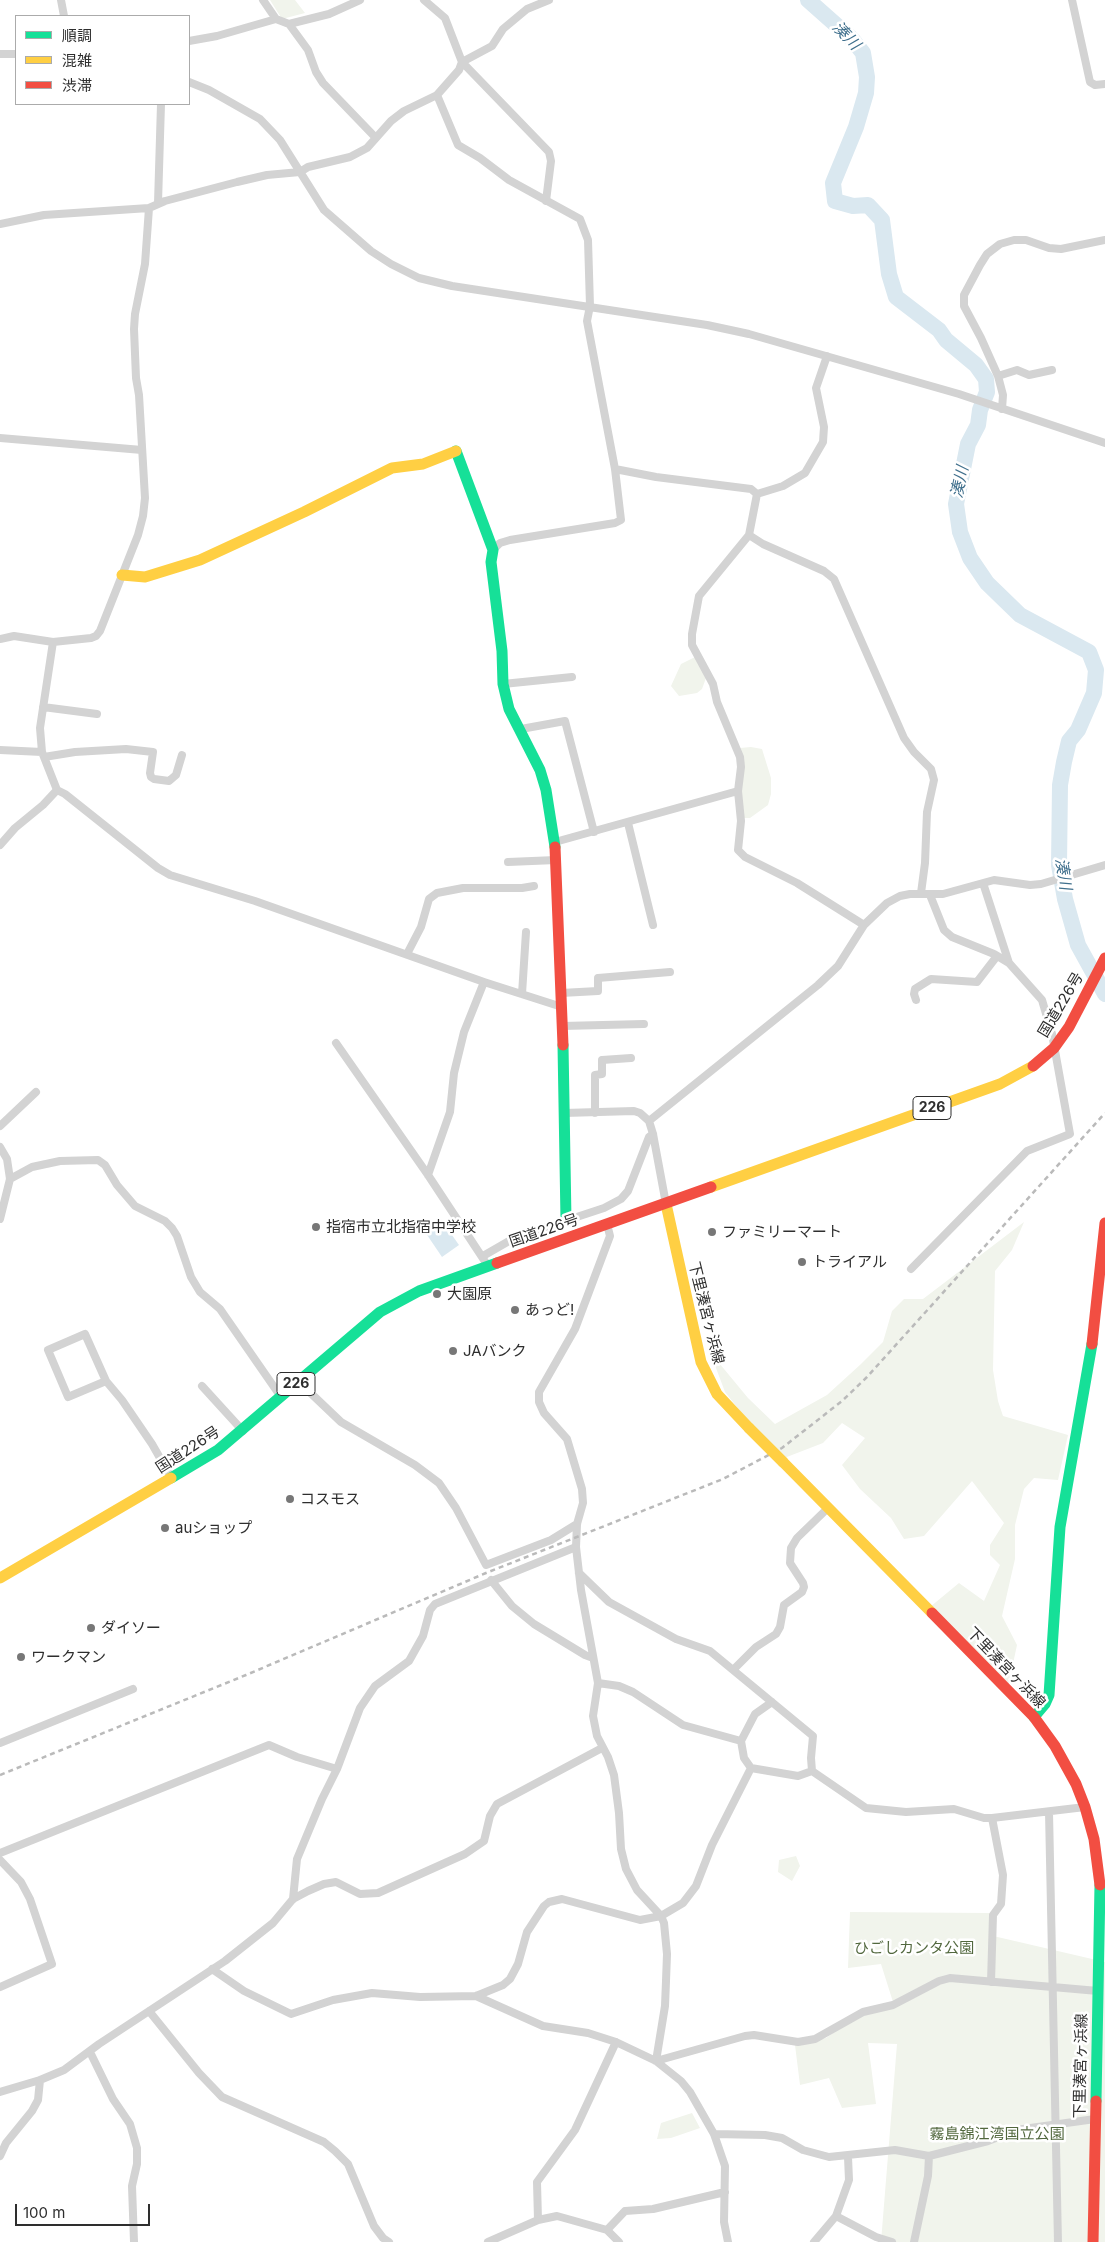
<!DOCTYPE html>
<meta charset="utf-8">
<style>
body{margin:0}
#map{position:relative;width:1105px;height:2242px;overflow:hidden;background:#fff;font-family:Inter,"Noto Sans JP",sans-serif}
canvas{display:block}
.legend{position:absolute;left:15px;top:15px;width:175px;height:90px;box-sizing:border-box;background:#fff;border:1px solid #ababab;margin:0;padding:6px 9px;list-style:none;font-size:15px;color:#2e2e2e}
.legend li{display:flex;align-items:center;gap:10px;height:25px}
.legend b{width:25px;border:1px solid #ababab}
.scale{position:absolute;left:15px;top:2204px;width:135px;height:22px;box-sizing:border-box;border:2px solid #2e2e2e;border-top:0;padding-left:6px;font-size:15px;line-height:18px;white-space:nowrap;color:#2e2e2e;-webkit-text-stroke:4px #fff;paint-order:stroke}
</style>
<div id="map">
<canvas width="1105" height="2242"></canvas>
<ul class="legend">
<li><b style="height:6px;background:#16e098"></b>順調</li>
<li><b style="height:6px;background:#ffcf43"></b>混雑</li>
<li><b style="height:6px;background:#f24e42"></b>渋滞</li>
</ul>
<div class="scale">100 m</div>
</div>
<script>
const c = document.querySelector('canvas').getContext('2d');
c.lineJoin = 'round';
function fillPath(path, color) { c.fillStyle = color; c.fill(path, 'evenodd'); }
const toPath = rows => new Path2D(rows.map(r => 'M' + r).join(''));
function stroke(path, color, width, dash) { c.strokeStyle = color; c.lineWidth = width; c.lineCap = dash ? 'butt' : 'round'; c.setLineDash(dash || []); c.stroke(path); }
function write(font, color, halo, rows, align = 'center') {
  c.font = font + ' Inter,"Noto Sans JP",sans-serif'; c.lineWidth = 5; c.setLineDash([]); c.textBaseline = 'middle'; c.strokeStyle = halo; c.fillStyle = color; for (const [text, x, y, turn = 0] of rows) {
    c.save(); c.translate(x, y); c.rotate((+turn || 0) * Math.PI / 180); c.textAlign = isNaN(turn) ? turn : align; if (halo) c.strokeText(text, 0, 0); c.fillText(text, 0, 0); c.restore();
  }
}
fillPath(toPath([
 [270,0,295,0,305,13,282,19],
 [695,657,706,678,702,689,697,693,679,696,671,686,681,664],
 [751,747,762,749,771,778,771,794,768,805,750,818,744,818,741,792,744,761,740,748],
 [1024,1222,1012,1250,995,1271,993,1370,998,1401,1003,1416,1068,1435,1058,1480,1034,1478,1024,1489,1015,1525,1015,1559,1002,1616,1017,1645,1008,1687,930,1607,959,1583,984,1601,1000,1565,990,1555,990,1545,1004,1523,972,1481,924,1536,904,1539,891,1518,860,1489,842,1465,865,1438,842,1423,823,1443,779,1460,725,1392,710,1352,748,1398,775,1424,827,1395,861,1364,883,1342,892,1311,904,1299,923,1299],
 [796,1856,800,1866,792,1881,778,1872,779,1860],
 [850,1912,990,1913,989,1935,1105,1962,1105,2242,881,2242,897,2044,868,2043,876,2104,842,2108,829,2078,800,2085,795,2045,826,2038,858,2016,893,2002,881,1964,848,1968],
 [692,2113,700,2128,671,2138,657,2139,661,2123]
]), '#f1f4ec');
fillPath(toPath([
 [440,1218,459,1245,442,1257,423,1229]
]), '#dae8f0');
stroke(toPath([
 [808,0,852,39,863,53,867,77,866,93,856,127,833,183,835,201,853,206,868,205,882,220,889,274,896,297,939,330,946,340,976,365,986,379,987,392,980,410,978,425,968,444,956,504,960,532,970,558,987,583,1020,615,1089,652,1096,670,1094,693,1078,730,1069,741,1064,762,1060,785,1059,865,1065,899,1078,945,1105,994]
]), '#dae8f0', 16);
stroke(toPath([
 [61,0,64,16],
 [263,0,276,19],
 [424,0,445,18,462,62,549,152,551,161,546,201],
 [1072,0,1090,82,1095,85,1105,84],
 [289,24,329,14,360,0],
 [189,41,217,36,276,19,289,24,308,50,316,72,323,83,375,137],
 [0,54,16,54],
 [189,82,209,90,260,119,280,140,324,210,371,251,391,264,419,278,452,286,707,325,749,334,959,394,1105,443],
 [437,95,458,145,480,158,509,180,580,219,588,240,590,306,587,321,615,469,621,520,615,523,510,540,500,543,493,550],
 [158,203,161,104],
 [0,224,44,215,149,208,165,201,237,182,267,175,300,172,308,167,350,157,367,148,391,121,404,111,437,95,459,70,462,62,492,46,503,29,527,9,549,0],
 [998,376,1017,370,1029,375,1052,370],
 [1002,409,1003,395,998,376,981,338,964,306,964,295,980,265,987,254,1000,244,1014,240,1026,240,1049,248,1061,249,1105,240],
 [0,438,142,450],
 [615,469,656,477,751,489,757,494,749,535,763,544,824,571,834,579,904,738,914,752,931,769,934,780,927,812,925,863,921,893],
 [757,494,783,486,805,473,823,442,824,427,816,388,827,356],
 [749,535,699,596,692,634,692,645,713,684,717,702,740,757,741,767,738,791,741,821,738,850,745,857,797,883,864,925],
 [0,639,14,636,53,642,91,638,96,636,100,631,138,535,143,516,145,498,139,395,136,378,134,329,135,314,145,264,149,208],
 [53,642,40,728,42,752,57,790,65,794,158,868,170,875,255,901,484,982,562,1007],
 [503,684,572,677],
 [43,707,97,714],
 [521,729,565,721,594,832],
 [0,750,42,752],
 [44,757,75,752,126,749,153,752,150,773,151,777,154,779,169,781,176,775,182,755],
 [628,823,653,925],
 [555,842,738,791],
 [0,845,15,828,43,805,57,790],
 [508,862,556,860],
 [983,883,1009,963],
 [407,954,421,927,429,899,437,893,463,888,522,888,534,886],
 [561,993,598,991,598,978,670,972],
 [522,994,526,932],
 [916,1000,914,994,915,989,931,979,977,982,997,956],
 [562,1026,644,1024],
 [336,1043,428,1175,488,1266],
 [564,1113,634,1111,640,1113,649,1121,653,1134,666,1204],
 [595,1113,595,1075,602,1074,602,1060,631,1058],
 [649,1121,818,985,838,966,864,925,887,903,900,896,910,894,943,894,994,880,1030,885,1041,884,1105,865],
 [0,1126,36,1092],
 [0,1147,7,1159,10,1179,0,1219],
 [428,1175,450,1112,454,1073,464,1032,484,982],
 [10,1179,32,1167,60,1161,98,1160,105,1165,117,1185,135,1206,165,1221,172,1228,177,1236,191,1277,200,1292,220,1309,281,1397],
 [607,1224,610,1236,575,1329,539,1392,539,1402,544,1413,567,1439,582,1489,583,1503,577,1524,576,1547,581,1590,598,1683,593,1716,597,1736,608,1757,614,1775,619,1813,621,1849,626,1869,637,1890,661,1916,664,1923,667,1954,666,1981,665,2006,656,2061],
 [483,1256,516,1237,604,1208,621,1199,628,1191,649,1137,653,1134],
 [911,1269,1027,1151,1070,1134,1052,1034,1042,1000,1009,963,994,954,952,937,944,930,930,895],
 [106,1381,68,1397,48,1350,85,1334,106,1381,122,1400,152,1444,172,1479],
 [299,1382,341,1422,415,1465,439,1483,456,1508,486,1565,551,1540,577,1524],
 [202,1386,243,1431],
 [579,1573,609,1602,676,1639,710,1651,733,1670,813,1736,811,1758,812,1771,866,1808,906,1812,954,1809,984,1818,992,1818,1085,1807],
 [491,1580,512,1606,534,1624,585,1655,593,1658],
 [733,1670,756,1647,776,1634,780,1627,784,1605,802,1592,804,1587,803,1583,790,1563,791,1548,797,1538,828,1508],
 [598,1683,619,1686,633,1692,683,1725,741,1741,744,1758,751,1768,798,1776,812,1771],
 [741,1741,755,1714,772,1702],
 [0,1743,133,1689],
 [1049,1812,1058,2242],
 [0,1853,269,1745,297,1757,337,1769],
 [0,1860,21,1882,30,1899,52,1964,0,1987],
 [293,1899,297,1859,322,1799,337,1769,360,1708,375,1686,409,1661,423,1636,430,1610,435,1604,576,1547],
 [212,1969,244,1991,291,2014,333,2000,372,1993,420,1997,476,1996,503,1985,510,1979,518,1964,527,1932,544,1906,549,1902,562,1899,640,1920,661,1916,683,1903,696,1886,712,1845,751,1768],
 [991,1982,993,1915,1001,1904,1003,1875,992,1818],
 [476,1996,543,2026,588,2033,616,2042,656,2061,681,2081,690,2092,714,2134,725,2166,724,2222,728,2242],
 [149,2011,199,2073,222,2097,324,2142,335,2151,348,2164,374,2226,383,2238,389,2242],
 [90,2052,113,2099,130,2124,137,2148,137,2164,132,2186,134,2242],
 [656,2061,745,2036,754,2035,798,2042,815,2039,863,2012,893,2005,939,1981,950,1978,1098,1991],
 [0,2092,40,2080,64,2070,99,2044,225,1961,273,1923,293,1899,308,1891,324,1884,336,1882,360,1894,378,1893,465,1854,484,1841,490,1816,497,1804,602,1748],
 [714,2134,765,2135,782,2138,803,2150,829,2157,895,2150,929,2156,988,2141,1016,2130,1095,2119],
 [0,2156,6,2143,32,2111,38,2100,40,2080],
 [836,2216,876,2237,892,2242],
 [538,2220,537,2182,575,2130,616,2042],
 [607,2230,625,2211,653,2209,725,2192],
 [488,2242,538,2220,557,2216,607,2230,619,2242],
 [814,2242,836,2216,849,2180,848,2157],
 [914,2242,928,2176,929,2156]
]), '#d3d3d3', 8);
stroke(toPath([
 [456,451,493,550,491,562,502,651,503,684,509,709,540,770,546,790,555,847],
 [563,1045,566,1220],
 [171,1478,218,1450,380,1312,419,1291,497,1263],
 [1034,1717,1045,1704,1049,1695,1060,1527,1092,1344],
 [1096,2101,1100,1885]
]), '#16e098', 11);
stroke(toPath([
 [122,575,145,577,200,560,304,512,392,468,423,464,456,451],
 [711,1187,1000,1084,1033,1066],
 [666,1204,701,1362,717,1394,749,1428],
 [783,1462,932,1613],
 [0,1578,171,1478]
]), '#ffcf43', 11);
stroke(toPath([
 [555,847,563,1045],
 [1033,1066,1054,1048,1069,1027,1105,958],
 [497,1263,711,1187],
 [1092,1344,1105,1223],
 [932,1613,1034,1717,1055,1746,1076,1784,1085,1807,1094,1839,1100,1885],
 [1093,2242,1096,2101]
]), '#f24e42', 11);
stroke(toPath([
 [0,1775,246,1675,486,1573,723,1479,782,1448,842,1401,867,1377,1105,1113]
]), '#bababa', 2.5, [5, 4]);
stroke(toPath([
 [749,1428,783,1462]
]), '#ffcf43', 11);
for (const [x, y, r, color] of [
 [316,1227,5,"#777"],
 [712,1232,5,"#777"],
 [802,1262,5,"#777"],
 [437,1294,5,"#777"],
 [515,1310,5,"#777"],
 [453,1351,5,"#777"],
 [290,1499,5,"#777"],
 [165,1528,5,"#777"],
 [91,1628,5,"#777"],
 [21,1657,5,"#777"]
]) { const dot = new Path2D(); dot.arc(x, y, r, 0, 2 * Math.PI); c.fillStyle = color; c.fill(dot); stroke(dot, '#fff', 2); }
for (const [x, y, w] of [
 [932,1108,38],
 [296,1384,38]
]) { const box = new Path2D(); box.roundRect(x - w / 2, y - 11.5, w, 23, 4); c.fillStyle = '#fff'; c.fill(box); stroke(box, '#2e2e2e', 1); }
write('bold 14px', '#2e2e2e', null, [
 ["226",932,1108],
 ["226",296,1384]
]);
write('15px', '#2e2e2e', '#fff', [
 ["国道226号",1061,1005,-59],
 ["国道226号",544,1231,-19],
 ["下里湊宮ヶ浜線",706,1313,76],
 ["国道226号",188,1450,-33],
 ["下里湊宮ヶ浜線",1006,1668,46],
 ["下里湊宮ヶ浜線",1081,2066,-89]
]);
write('15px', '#2e2e2e', '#fff', [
 ["指宿市立北指宿中学校",326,1227],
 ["ファミリーマート",722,1232],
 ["トライアル",812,1262],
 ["大園原",447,1294],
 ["あっど!",525,1310],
 ["JAバンク",463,1351],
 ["コスモス",300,1499],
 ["auショップ",175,1528],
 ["ダイソー",101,1628],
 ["ワークマン",31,1657]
], 'left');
write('15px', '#52683e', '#fff', [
 ["ひごしカンタ公園",914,1948],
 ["霧島錦江湾国立公園",997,2134]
]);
write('italic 16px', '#40708d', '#fff', [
 ["湊川",846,36,46],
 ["湊川",960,482,-78],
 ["湊川",1063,874,81]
]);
</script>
